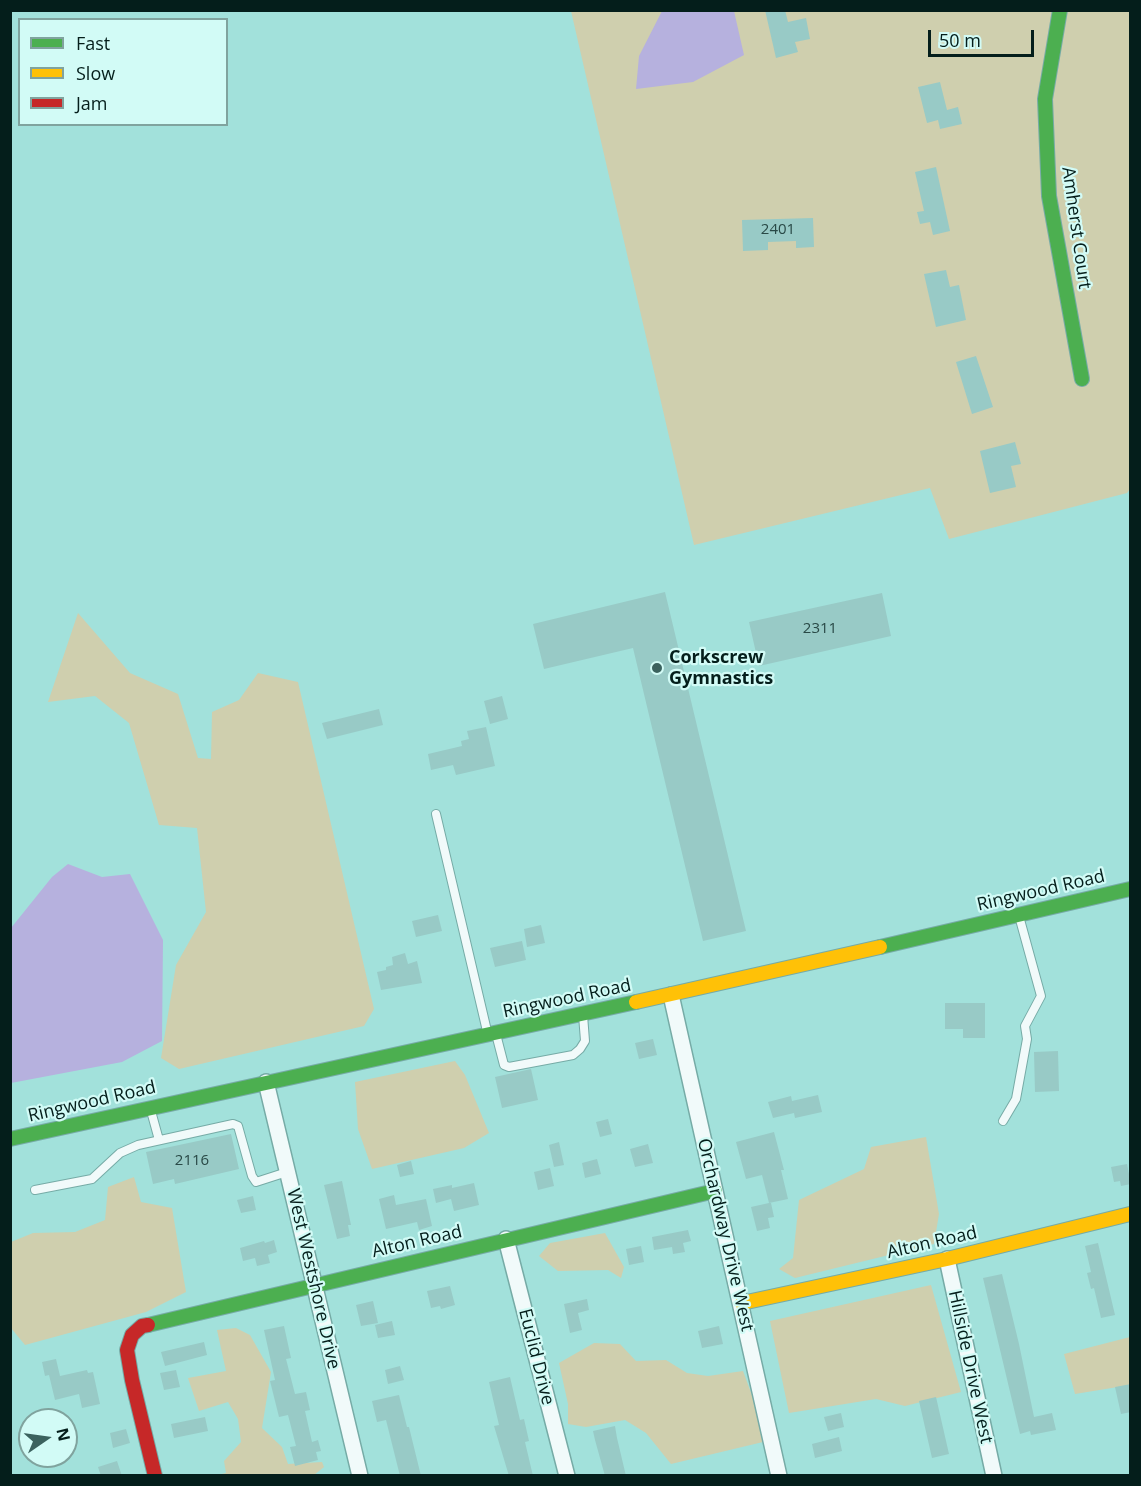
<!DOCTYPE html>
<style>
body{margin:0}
#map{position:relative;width:1141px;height:1486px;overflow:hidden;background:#a2e1db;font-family:"Open Sans",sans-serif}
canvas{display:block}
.frame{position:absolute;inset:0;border:12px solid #041e1b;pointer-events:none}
.legend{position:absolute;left:18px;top:18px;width:210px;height:108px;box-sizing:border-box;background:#d2fbf6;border:2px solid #80a39e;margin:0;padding:8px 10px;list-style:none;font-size:18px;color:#041e1b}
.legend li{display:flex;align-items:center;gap:12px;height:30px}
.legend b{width:30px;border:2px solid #80a39e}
.north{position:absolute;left:18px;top:1408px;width:60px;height:60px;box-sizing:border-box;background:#d2fbf6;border:2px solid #80a39e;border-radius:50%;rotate:77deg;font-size:16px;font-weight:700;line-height:24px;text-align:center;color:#041e1b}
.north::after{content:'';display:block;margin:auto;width:21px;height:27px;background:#3b625e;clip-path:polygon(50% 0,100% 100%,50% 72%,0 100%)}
.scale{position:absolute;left:928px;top:30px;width:106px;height:27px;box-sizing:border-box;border:3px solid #041e1b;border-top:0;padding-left:8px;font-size:18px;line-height:21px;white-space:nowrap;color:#041e1b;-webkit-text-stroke:4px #d2fbf6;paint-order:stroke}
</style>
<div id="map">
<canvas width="1141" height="1486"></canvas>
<div class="frame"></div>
<ul class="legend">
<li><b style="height:8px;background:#4caf50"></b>Fast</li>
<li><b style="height:8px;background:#ffc107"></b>Slow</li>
<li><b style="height:8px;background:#c62828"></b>Jam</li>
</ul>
<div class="north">N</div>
<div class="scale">50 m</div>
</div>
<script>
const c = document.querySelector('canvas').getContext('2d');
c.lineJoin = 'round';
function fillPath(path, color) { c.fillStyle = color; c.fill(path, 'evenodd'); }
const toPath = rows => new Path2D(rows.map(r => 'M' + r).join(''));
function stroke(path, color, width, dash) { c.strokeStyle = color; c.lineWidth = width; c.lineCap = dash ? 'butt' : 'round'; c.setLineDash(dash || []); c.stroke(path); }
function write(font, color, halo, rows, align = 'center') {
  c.font = font + ' "Open Sans",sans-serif'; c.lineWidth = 4.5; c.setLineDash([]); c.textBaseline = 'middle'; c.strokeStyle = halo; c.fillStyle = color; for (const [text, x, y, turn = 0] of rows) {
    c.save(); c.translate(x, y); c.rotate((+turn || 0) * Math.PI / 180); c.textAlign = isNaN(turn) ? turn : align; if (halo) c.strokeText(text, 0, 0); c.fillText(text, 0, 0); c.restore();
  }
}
fillPath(toPath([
 [571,11,1130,11,1130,489,1127,493,949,539,930,488,694,545],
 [78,613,130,673,178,694,198,758,211,759,212,712,239,700,258,673,298,682,374,1009,364,1026,179,1069,161,1058,176,965,206,912,197,828,159,825,129,723,95,696,48,702],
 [455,1061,465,1075,489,1133,464,1148,372,1169,358,1129,355,1082],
 [926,1137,939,1214,934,1244,795,1278,779,1269,793,1258,799,1200,864,1169,871,1147],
 [134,1177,141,1202,172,1208,186,1292,146,1312,25,1345,11,1328,11,1242,33,1233,75,1232,105,1220,108,1187],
 [605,1233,624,1267,621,1278,608,1270,558,1271,539,1256,550,1243],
 [931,1285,961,1392,905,1406,876,1399,789,1413,770,1321],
 [236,1328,250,1335,271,1372,262,1428,282,1447,288,1464,322,1462,324,1467,314,1475,217,1475,226,1473,224,1461,241,1442,238,1419,228,1402,199,1411,188,1378,226,1371,217,1330],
 [1130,1337,1130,1385,1075,1394,1064,1354],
 [594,1343,620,1344,636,1361,666,1360,687,1373,708,1376,743,1371,753,1398,763,1442,671,1464,646,1433,625,1420,586,1427,568,1424,568,1404,559,1363]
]), '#cfcfae');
fillPath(toPath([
 [662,11,734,11,744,55,693,82,636,89,639,56],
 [68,864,102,877,130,874,163,940,162,1041,122,1062,11,1083,11,928,52,877]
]), '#b6b1de');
fillPath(toPath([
 [765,10,785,10,788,22,806,18,810,39,795,42,798,52,776,58],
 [940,82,947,110,958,107,962,124,940,129,938,120,927,123,918,87],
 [936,167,950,231,933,235,930,222,920,224,917,212,924,211,915,172],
 [813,218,814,247,796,248,796,241,768,242,768,250,743,251,742,220],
 [946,270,950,287,959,285,966,320,936,327,924,274],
 [976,356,993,407,972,414,956,362],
 [1015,442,1021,464,1011,466,1016,487,990,493,980,451],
 [665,592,746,931,703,941,633,648,544,669,533,624],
 [882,593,891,636,759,666,749,622],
 [502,696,508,719,490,724,484,701],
 [379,709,383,725,327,739,322,723],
 [486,727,495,766,456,775,453,765,431,770,428,754,462,746,461,741,469,739,467,731],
 [438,915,442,931,416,937,412,921],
 [541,925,545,943,527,947,524,929],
 [522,941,526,960,495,967,490,948],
 [405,953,408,964,417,961,422,983,381,990,377,972,386,970,386,967,393,965,392,957],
 [945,1003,985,1003,985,1038,963,1038,963,1029,945,1029],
 [653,1039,657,1055,639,1059,635,1043],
 [1058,1051,1059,1091,1035,1092,1034,1052],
 [531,1069,538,1100,502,1108,495,1077],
 [818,1095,822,1112,795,1118,794,1113,773,1118,768,1102,791,1096,792,1101],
 [608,1119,612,1134,600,1137,596,1122],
 [774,1132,784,1170,781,1170,788,1199,769,1203,762,1175,746,1179,736,1142],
 [231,1134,239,1169,175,1184,174,1179,153,1184,146,1152],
 [559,1142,564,1165,554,1167,549,1145],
 [648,1144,653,1163,635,1167,630,1149],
 [597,1159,601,1174,585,1178,582,1163],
 [411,1161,414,1174,400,1177,397,1165],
 [1127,1164,1131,1184,1121,1186,1120,1181,1114,1182,1111,1167],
 [550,1168,554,1186,538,1190,534,1172],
 [342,1181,351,1225,348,1225,350,1236,337,1239,324,1185],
 [474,1183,479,1205,454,1211,451,1199,436,1203,433,1189,452,1185,452,1188],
 [394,1195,396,1205,426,1199,432,1226,419,1230,417,1222,386,1229,379,1199],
 [253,1196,256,1210,241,1213,237,1200],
 [769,1203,771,1203,774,1217,768,1218,770,1228,757,1231,751,1207],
 [688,1230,691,1241,683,1243,685,1252,673,1254,672,1247,654,1250,652,1237],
 [274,1240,277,1252,268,1255,270,1263,257,1266,255,1258,243,1261,240,1248,264,1241,265,1243],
 [1098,1243,1115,1315,1101,1318,1094,1288,1091,1289,1087,1273,1091,1272,1085,1246],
 [641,1246,644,1262,629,1265,626,1249],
 [1002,1274,1019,1344,1034,1417,1052,1413,1056,1430,1031,1435,1030,1431,1020,1434,983,1278],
 [450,1286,455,1305,441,1309,440,1306,431,1308,427,1291],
 [587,1299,589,1310,578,1313,582,1330,570,1333,564,1304],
 [373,1301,378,1323,361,1326,356,1305],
 [392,1321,395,1335,378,1338,375,1325],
 [284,1326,291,1358,286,1359,295,1394,306,1392,310,1410,305,1411,312,1442,318,1440,321,1451,316,1452,318,1460,295,1466,290,1447,296,1446,288,1415,279,1417,270,1381,275,1380,264,1330],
 [719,1326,723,1344,702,1348,698,1331],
 [204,1342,207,1355,165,1366,161,1352],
 [56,1359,60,1376,87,1370,88,1373,93,1372,100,1404,82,1408,79,1394,55,1400,49,1375,45,1376,42,1362],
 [400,1366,404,1380,388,1384,385,1370],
 [176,1370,180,1387,164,1390,160,1373],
 [510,1377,520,1420,524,1419,529,1441,525,1442,533,1476,509,1476,494,1426,499,1425,489,1382],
 [1131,1384,1131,1412,1121,1414,1115,1387],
 [399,1395,407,1427,409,1427,421,1476,400,1476,386,1420,377,1422,372,1401],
 [936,1397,949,1454,932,1458,919,1401],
 [841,1413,844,1427,828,1431,824,1417],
 [205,1417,208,1431,174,1438,171,1424],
 [615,1426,617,1438,626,1476,605,1476,595,1440,593,1431],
 [126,1429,130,1443,113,1448,110,1433],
 [839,1437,842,1451,815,1458,812,1444],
 [117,1461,122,1476,101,1476,98,1467]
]), '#98cac6');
const lane = toPath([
 [436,814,487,1031],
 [496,1034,504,1065,509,1067,573,1055,580,1049,585,1041,583,1015],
 [151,1111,159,1140],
 [1003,1121,1016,1099,1027,1039,1025,1026,1041,996,1019,916],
 [35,1190,92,1179,120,1153,138,1145,233,1124,238,1126,252,1176,256,1182,287,1172]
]);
const street = toPath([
 [671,995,779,1476],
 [266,1082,360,1476],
 [506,1239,567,1476],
 [947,1259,994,1476]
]);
const fast = toPath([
 [1060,10,1045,99,1049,196,1082,379],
 [880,947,1130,889],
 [10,1139,636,1002],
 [148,1325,715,1191]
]);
const slow = toPath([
 [636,1002,880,947],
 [742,1303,947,1259,1130,1214]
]);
const jam = toPath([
 [148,1325,142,1326,132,1335,127,1350,132,1380,155,1476]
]);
stroke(lane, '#76aba6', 10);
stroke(street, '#76aba6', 18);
stroke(fast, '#76aba6', 16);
stroke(slow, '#76aba6', 16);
stroke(jam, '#76aba6', 16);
stroke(lane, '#f1fafa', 8);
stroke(street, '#f1fafa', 15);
stroke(fast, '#4caf50', 14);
stroke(slow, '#ffc107', 14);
stroke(jam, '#c62828', 14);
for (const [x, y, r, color] of [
 [657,668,6,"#3b625e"]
]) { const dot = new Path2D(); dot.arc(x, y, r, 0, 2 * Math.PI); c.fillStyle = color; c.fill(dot); stroke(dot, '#d2fbf6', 2); }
write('15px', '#294946', null, [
 ["2401",778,230],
 ["2311",820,629],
 ["2116",192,1161]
]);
write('18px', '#041e1b', '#d2fbf6', [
 ["Amherst Court",1076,228,82],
 ["Ringwood Road",1041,891,-13],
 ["Ringwood Road",567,999,-12],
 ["Ringwood Road",92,1102,-13],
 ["Orchardway Drive West",725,1235,77],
 ["Alton Road",417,1242,-13],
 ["Alton Road",932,1243,-13],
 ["West Westshore Drive",313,1279,77],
 ["Euclid Drive",536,1357,76],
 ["Hillside Drive West",970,1367,78]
]);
write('bold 18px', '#041e1b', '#d2fbf6', [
 ["Corkscrew",669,658],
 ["Gymnastics",669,679]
], 'left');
</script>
